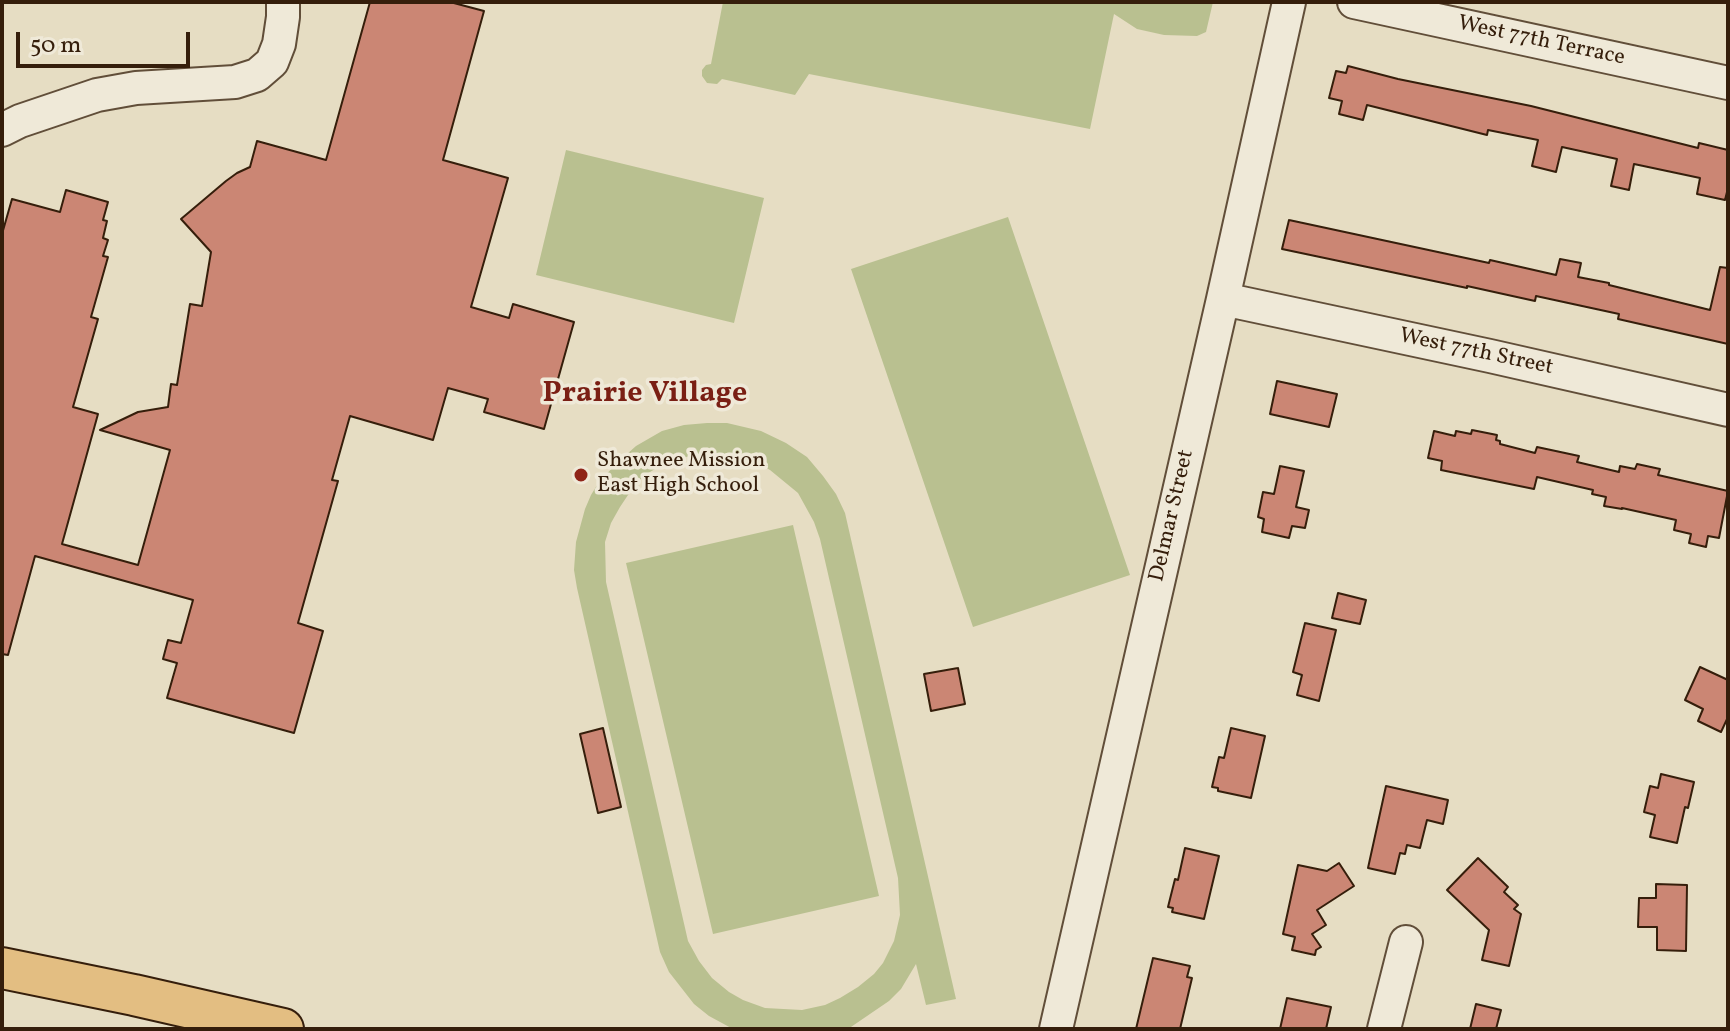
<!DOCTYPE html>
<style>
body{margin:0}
#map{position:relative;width:1730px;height:1031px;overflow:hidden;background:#e6ddc3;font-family:Vollkorn,serif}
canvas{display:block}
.frame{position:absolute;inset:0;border:4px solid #351e0b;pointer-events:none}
.scale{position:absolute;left:16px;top:32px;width:174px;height:36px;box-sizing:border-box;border:4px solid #351e0b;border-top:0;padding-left:10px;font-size:24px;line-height:28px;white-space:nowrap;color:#351e0b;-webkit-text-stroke:6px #efe9d8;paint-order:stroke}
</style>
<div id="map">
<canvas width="1730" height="1031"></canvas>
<div class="frame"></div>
<div class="scale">50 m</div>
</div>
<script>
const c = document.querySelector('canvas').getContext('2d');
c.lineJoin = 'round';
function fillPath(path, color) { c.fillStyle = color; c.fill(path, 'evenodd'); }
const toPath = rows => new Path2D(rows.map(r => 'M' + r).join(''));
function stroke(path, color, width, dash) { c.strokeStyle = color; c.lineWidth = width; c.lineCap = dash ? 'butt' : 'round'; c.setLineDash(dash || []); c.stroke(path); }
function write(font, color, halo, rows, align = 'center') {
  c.font = font + ' Vollkorn,serif'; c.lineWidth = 7; c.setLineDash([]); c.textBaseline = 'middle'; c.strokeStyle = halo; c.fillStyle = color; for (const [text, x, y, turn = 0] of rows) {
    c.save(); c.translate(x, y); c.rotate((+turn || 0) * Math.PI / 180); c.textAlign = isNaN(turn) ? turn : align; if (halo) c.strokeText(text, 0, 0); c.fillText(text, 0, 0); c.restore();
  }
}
fillPath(toPath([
 [723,2,1213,2,1206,32,1197,36,1164,35,1137,29,1114,14,1090,129,809,74,795,95,722,79,717,84,707,83,702,76,702,70,706,65,711,64],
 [566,150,764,198,734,323,536,275],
 [1008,217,1130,575,973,627,851,269],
 [707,423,727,423,761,431,786,443,807,457,823,476,836,494,845,513,956,999,926,1005,916,964,901,989,889,1001,848,1029,733,1029,709,1016,694,1004,669,972,660,952,577,588,574,570,576,542,585,509,591,495,599,482,617,463,636,446,662,431,684,425],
 [707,453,731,455,752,460,770,470,798,493,814,522,820,539,898,878,900,915,894,941,883,963,874,974,858,987,840,998,825,1005,802,1010,765,1008,743,1000,729,992,712,978,699,961,688,941,606,582,605,542,611,523,620,507,634,486,645,475,665,463,686,457],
 [793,525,879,896,713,934,626,563]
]), '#b9c090');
const building = toPath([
 [370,2,450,2,484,11,443,160,508,178,471,307,509,318,513,304,574,322,544,429,484,412,488,399,448,388,433,440,350,416,332,480,338,481,298,623,323,631,294,733,167,698,177,663,163,659,168,640,181,643,193,600,35,556,8,655,2,654,2,234,12,199,60,212,66,190,108,202,103,220,107,221,103,238,108,240,103,256,108,257,91,317,98,319,73,407,98,414,62,544,138,565,170,450,100,430,138,412,168,407,171,384,177,385,190,304,202,306,211,252,181,219,226,181,237,173,250,167,257,141,326,160,370,2],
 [1348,66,1398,79,1531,106,1698,148,1699,143,1728,150,1728,188,1725,200,1697,194,1700,178,1634,164,1629,190,1611,186,1617,159,1562,147,1556,172,1532,166,1538,140,1488,130,1487,135,1367,105,1363,120,1339,114,1342,101,1329,98,1336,71,1346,73,1348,66],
 [1289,220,1489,263,1490,260,1556,275,1560,259,1581,263,1578,277,1609,283,1609,285,1710,310,1720,267,1728,268,1728,344,1618,319,1619,314,1536,296,1535,301,1467,286,1467,288,1282,249,1289,220],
 [1277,381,1337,394,1329,427,1270,414,1277,381],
 [1472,430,1497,435,1496,440,1500,441,1500,444,1535,453,1537,447,1579,456,1577,462,1619,472,1620,466,1635,469,1637,464,1660,469,1658,475,1728,491,1719,538,1708,536,1706,547,1689,543,1691,534,1674,530,1676,520,1622,508,1622,509,1604,506,1606,497,1592,494,1593,490,1537,477,1534,489,1441,470,1442,461,1428,458,1434,431,1455,436,1456,431,1471,434,1472,430],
 [1280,466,1304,471,1296,507,1309,510,1305,528,1292,526,1289,538,1262,532,1264,519,1258,517,1263,492,1274,494,1280,466],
 [1338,593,1366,600,1360,624,1332,618,1338,593],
 [1305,623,1336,630,1319,701,1297,695,1302,675,1293,672,1305,623],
 [1700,667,1728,680,1728,717,1721,732,1698,721,1703,709,1685,700,1700,667],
 [958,668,965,704,931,711,924,674,958,668],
 [603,728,621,807,598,813,580,734,603,728],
 [1231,728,1265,736,1251,798,1218,791,1218,788,1212,787,1219,757,1224,758,1231,728],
 [1661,774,1694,782,1688,808,1685,807,1677,843,1650,837,1655,815,1644,812,1650,786,1658,788,1661,774],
 [1386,786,1448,800,1443,824,1427,820,1420,848,1407,845,1405,854,1400,853,1395,874,1368,868,1386,786],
 [1185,848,1219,856,1204,919,1172,912,1173,908,1168,907,1175,879,1178,880,1185,848],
 [1478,858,1508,887,1504,892,1518,905,1514,909,1521,914,1509,966,1482,960,1489,930,1447,890,1478,858],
 [1339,863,1354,886,1317,910,1326,925,1312,934,1321,947,1316,950,1315,955,1292,950,1295,937,1283,934,1298,865,1327,871,1339,863],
 [1656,884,1687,885,1686,951,1657,950,1657,927,1638,927,1639,898,1656,898,1656,884],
 [1153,958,1190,966,1187,977,1192,978,1180,1029,1136,1029,1153,958],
 [1287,998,1331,1007,1326,1029,1280,1029,1287,998],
 [1476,1004,1501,1010,1496,1029,1470,1029,1476,1004]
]);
fillPath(building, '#cb8674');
stroke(building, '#351e0b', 2);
const minor = toPath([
 [1354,2,1728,83],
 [2,130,20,121,97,95,136,88,235,82,257,75,272,62,279,44,283,17,283,2],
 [1223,299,1490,356,1728,410],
 [1056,1029,1223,299,1289,2],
 [1384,1029,1406,942]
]);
const major = toPath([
 [2,968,134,995,283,1029]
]);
stroke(minor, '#614e39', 36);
stroke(major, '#351e0b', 44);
stroke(minor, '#efe9d8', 32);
stroke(major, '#e3be82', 40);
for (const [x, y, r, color] of [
 [581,475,8,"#8f2418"]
]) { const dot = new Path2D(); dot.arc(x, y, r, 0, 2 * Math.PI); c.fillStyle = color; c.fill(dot); stroke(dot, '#efe9d8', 3); }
write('22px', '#351e0b', '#efe9d8', [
 ["West 77th Terrace",1541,42,12],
 ["West 77th Street",1476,353,12],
 ["Delmar Street",1173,516,-77]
]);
write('22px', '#351e0b', '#efe9d8', [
 ["Shawnee Mission",597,462],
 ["East High School",597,487]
], 'left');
write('bold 30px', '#7a1f14', '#efe9d8', [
 ["Prairie Village",645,395]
]);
</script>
